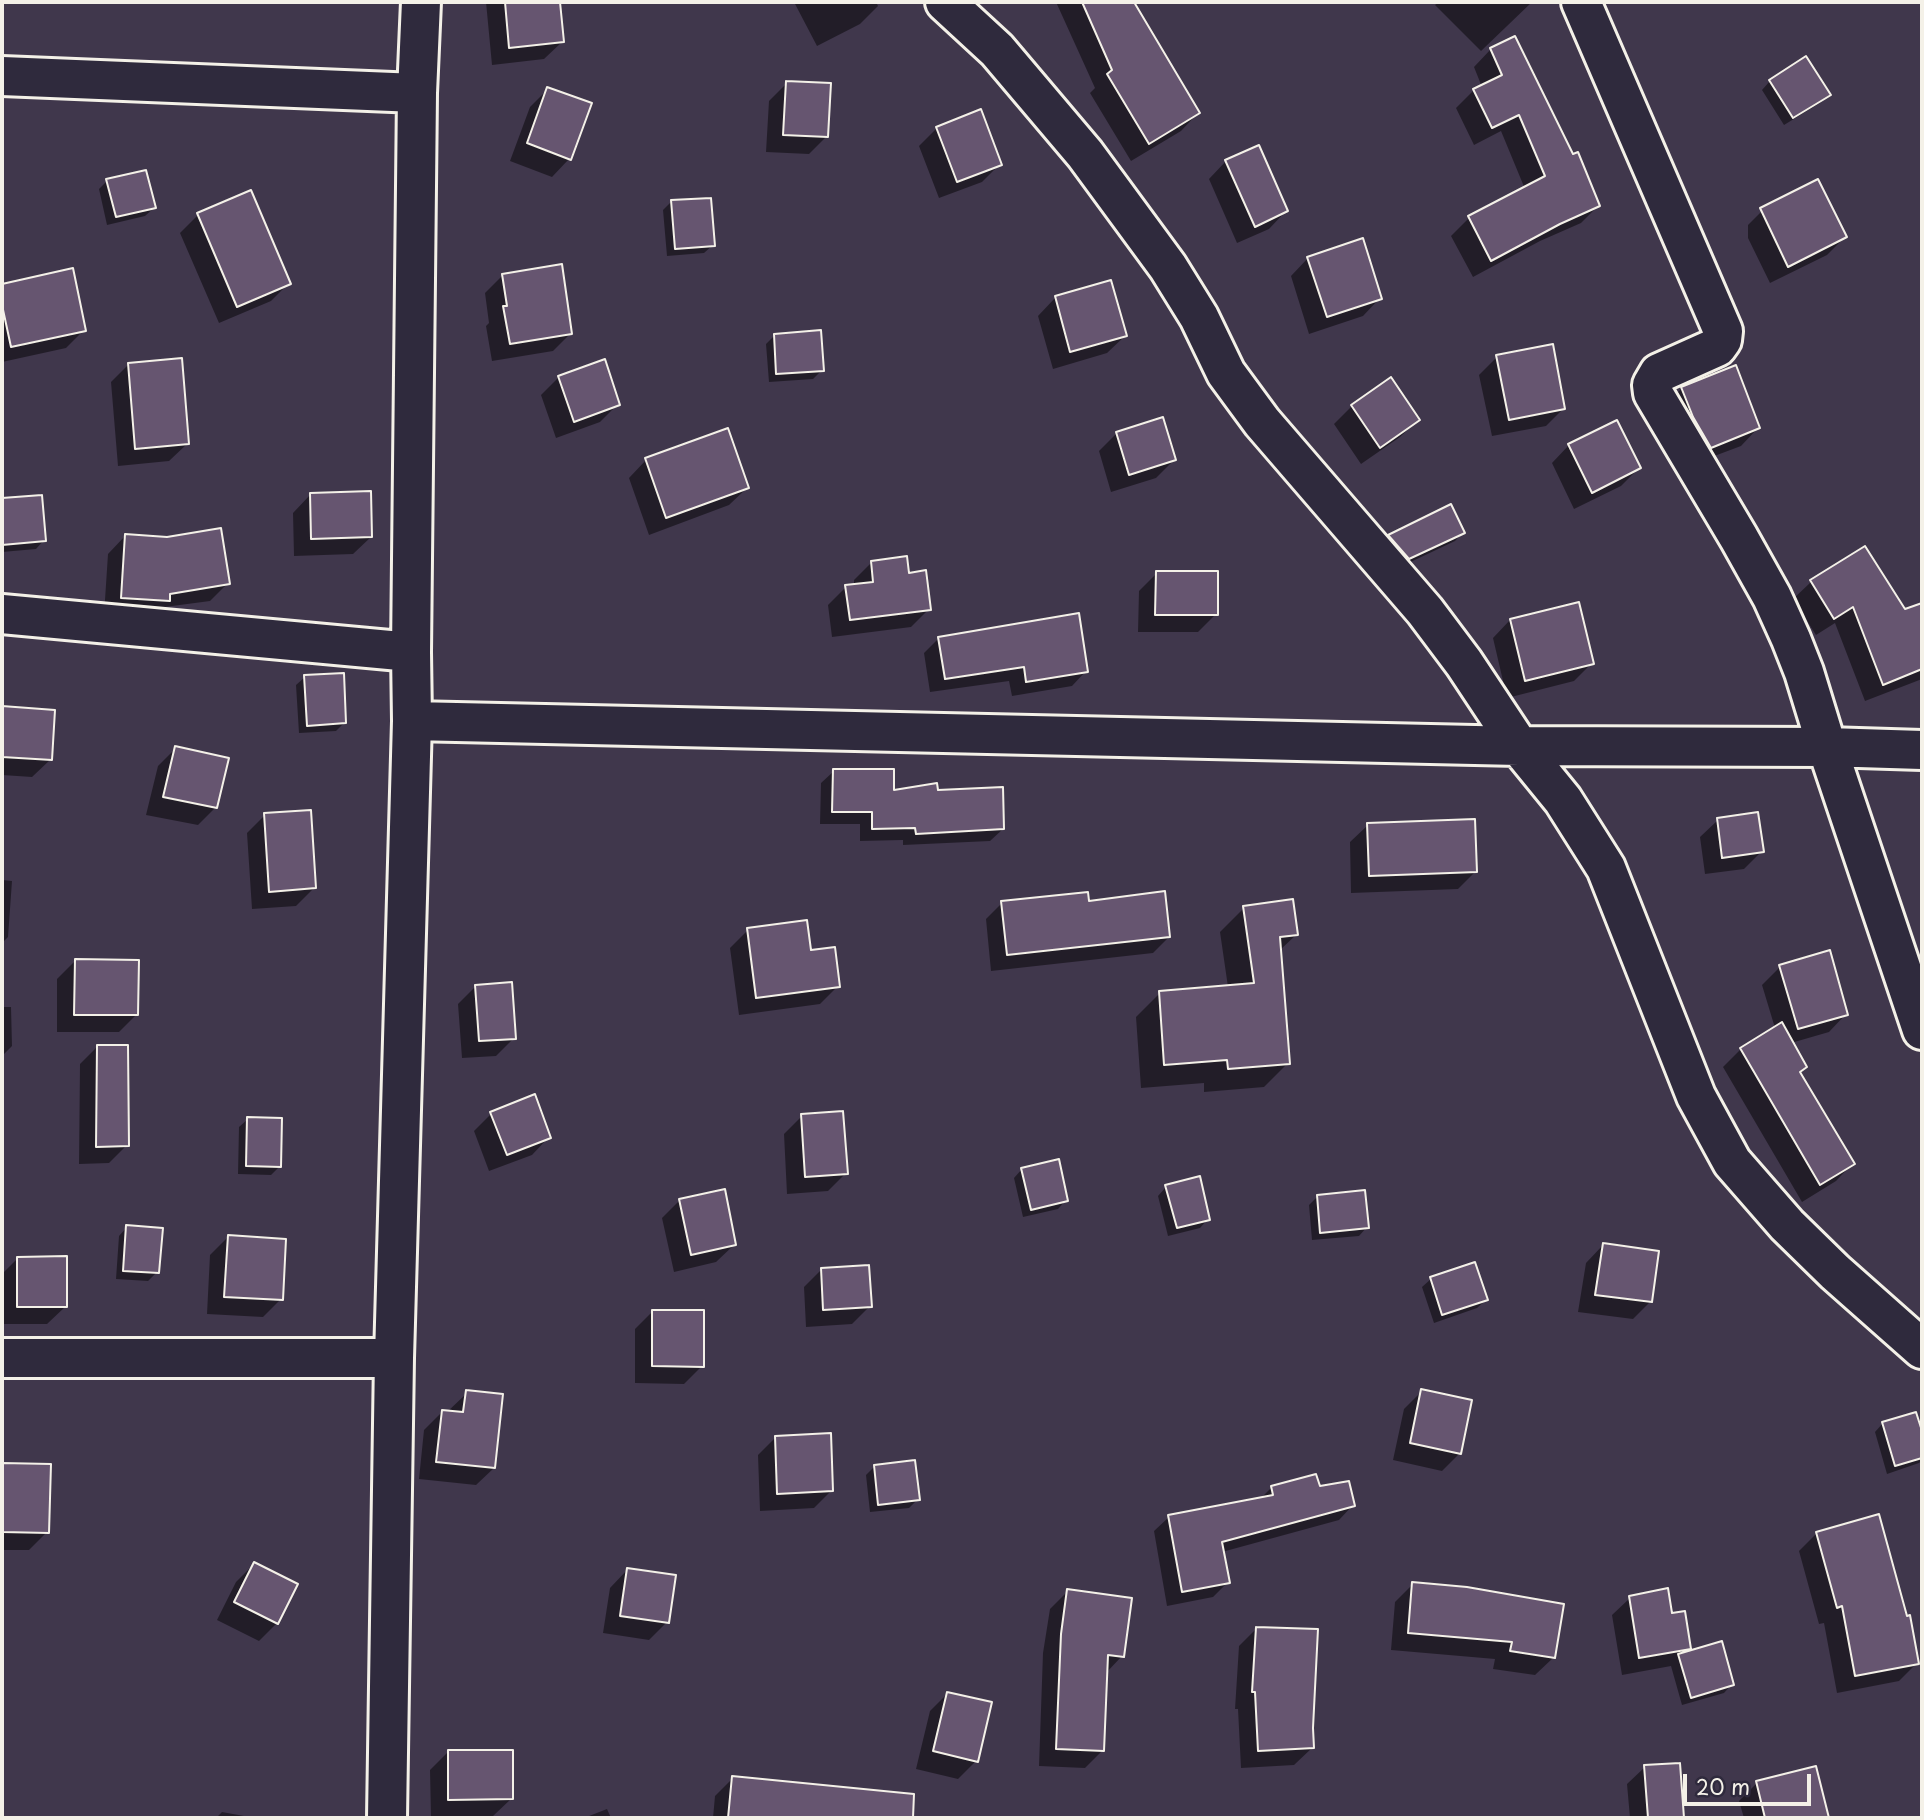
<!DOCTYPE html>
<style>
body{margin:0}
#map{position:relative;width:1924px;height:1820px;overflow:hidden;background:#40374c;font-family:"Playpen Sans",sans-serif}
canvas{display:block}
.frame{position:absolute;inset:0;border:4px solid #f4f1e8;pointer-events:none}
.scale{position:absolute;left:1683px;top:1774px;width:128px;height:32px;box-sizing:border-box;border:4px solid #f4f1e8;border-top:0;padding-left:9px;font-size:21px;line-height:24px;white-space:nowrap;color:#f4f1e8;-webkit-text-stroke:5px #2f2a3d;paint-order:stroke}
</style>
<div id="map">
<canvas width="1924" height="1820"></canvas>
<div class="frame"></div>
<div class="scale">20 m</div>
</div>
<script>
const c = document.querySelector('canvas').getContext('2d');
c.lineJoin = 'round';
function fillPath(path, color) { c.fillStyle = color; c.fill(path, 'evenodd'); }
const toPath = rows => new Path2D(rows.map(r => 'M' + r).join(''));
function stroke(path, color, width, dash) { c.strokeStyle = color; c.lineWidth = width; c.lineCap = dash ? 'butt' : 'round'; c.setLineDash(dash || []); c.stroke(path); }
fillPath(toPath([
 [486,2,558,2,562,42,544,59,492,65],
 [794,2,876,2,878,6,860,24,817,46],
 [1056,2,1137,2,1134,5,1198,113,1181,131,1131,161,1090,93,1095,88],
 [1439,2,1532,2,1481,51,1435,5],
 [1491,49,1598,206,1581,223,1540,241,1473,277,1451,236,1469,218,1525,189,1501,131,1474,145,1456,108,1474,90,1482,87,1474,67],
 [1770,81,1828,95,1820,103,1784,125,1762,90],
 [787,83,827,136,809,154,766,152,769,101],
 [548,89,569,159,552,177,510,161,530,107],
 [937,128,1000,164,982,182,939,198,919,146],
 [1226,161,1286,211,1269,229,1237,243,1209,179],
 [107,181,154,208,145,216,107,225,99,189],
 [671,202,713,245,704,253,667,256,663,210],
 [1766,207,1845,237,1827,255,1770,283,1748,238,1748,225],
 [198,215,289,283,271,301,219,323,180,233],
 [1308,258,1380,298,1363,316,1309,334,1291,276],
 [71,270,84,330,66,348,2,362,2,286],
 [503,275,571,333,553,351,492,361,486,326,489,323,485,293],
 [1055,298,1125,336,1107,353,1053,369,1038,316],
 [775,335,822,370,813,379,769,382,766,344],
 [1497,357,1564,408,1546,426,1492,436,1479,375],
 [129,364,187,444,169,461,118,466,111,382],
 [559,377,618,404,600,422,556,438,541,395],
 [1391,380,1418,420,1400,437,1361,464,1334,424,1352,406],
 [1682,388,1758,428,1741,446,1693,464,1665,406],
 [1117,433,1174,460,1156,478,1111,492,1099,451],
 [1569,445,1639,468,1621,486,1574,509,1552,463],
 [646,460,747,488,729,505,649,535,629,478],
 [310,495,371,537,353,554,294,556,293,513],
 [40,497,44,540,36,549,2,552,2,500],
 [1463,532,1455,541,1400,567,1381,544,1389,536],
 [125,536,228,583,210,601,104,615,108,554],
 [872,562,908,575,929,609,911,627,832,637,828,605,846,587,854,586,854,580],
 [1157,573,1216,614,1198,632,1138,632,1139,591],
 [1811,582,1904,612,1921,605,1922,679,1865,701,1835,623,1816,635,1793,599],
 [1510,620,1592,663,1574,681,1507,698,1493,638],
 [939,638,1086,671,1072,686,1012,696,1009,681,930,692,924,653],
 [305,677,344,723,336,731,299,733,296,685],
 [2,708,53,711,50,760,32,777,2,775],
 [176,748,215,808,198,825,146,815,158,766],
 [834,771,892,792,937,792,1003,829,990,841,903,845,903,840,860,841,860,824,820,824,821,783],
 [265,815,314,888,296,906,252,909,247,833],
 [1718,820,1762,851,1744,869,1705,874,1700,837],
 [1368,825,1475,872,1458,889,1351,893,1350,842],
 [2,880,12,881,8,937,2,943],
 [1002,903,1087,903,1169,937,1153,953,991,971,986,919],
 [1244,908,1297,934,1279,951,1288,1063,1264,1087,1204,1092,1204,1083,1141,1088,1136,1017,1160,993,1228,987,1220,932],
 [748,930,809,952,838,986,820,1004,739,1015,730,948],
 [75,961,137,1014,119,1032,57,1032,57,979],
 [1780,967,1846,1014,1829,1032,1791,1043,1805,1067,1799,1073,1853,1163,1836,1181,1802,1202,1723,1067,1741,1049,1775,1028,1762,985],
 [476,986,514,1038,496,1056,462,1058,458,1004],
 [2,1007,11,1007,12,1046,2,1056],
 [98,1046,127,1145,109,1163,79,1164,80,1064],
 [491,1114,549,1137,532,1155,489,1171,474,1131],
 [802,1116,846,1173,828,1191,787,1194,784,1134],
 [248,1119,280,1166,271,1175,238,1174,239,1127],
 [1022,1169,1066,1200,1058,1209,1023,1217,1014,1178],
 [1166,1187,1208,1219,1200,1228,1168,1236,1158,1196],
 [1318,1196,1367,1227,1359,1236,1312,1240,1309,1205],
 [680,1200,734,1245,716,1262,674,1272,662,1218],
 [127,1227,157,1272,148,1281,116,1279,119,1236],
 [228,1237,281,1299,263,1317,207,1314,210,1255],
 [1603,1245,1650,1302,1633,1319,1578,1312,1586,1263],
 [18,1258,65,1307,47,1324,2,1324,2,1274],
 [1474,1265,1486,1300,1477,1308,1434,1323,1422,1287,1431,1279],
 [822,1269,870,1306,852,1324,806,1327,804,1287],
 [653,1311,702,1366,684,1384,635,1383,635,1329],
 [1422,1391,1460,1453,1442,1471,1393,1460,1404,1409],
 [466,1394,494,1468,476,1485,419,1479,424,1430,442,1412,447,1412],
 [1915,1414,1922,1437,1922,1460,1919,1463,1887,1474,1875,1432,1883,1423],
 [775,1438,832,1490,814,1508,760,1511,758,1455],
 [2,1465,49,1466,47,1532,29,1550,2,1550],
 [874,1467,918,1499,909,1508,870,1512,866,1475],
 [1272,1487,1318,1489,1353,1505,1339,1520,1222,1552,1228,1582,1213,1597,1167,1606,1154,1531,1169,1517,1259,1500],
 [1817,1533,1917,1663,1899,1681,1837,1693,1824,1623,1819,1624,1799,1551],
 [254,1564,277,1623,259,1641,217,1620,236,1582],
 [627,1570,667,1622,649,1640,603,1633,610,1588],
 [1413,1584,1553,1658,1535,1675,1493,1669,1495,1659,1391,1650,1395,1602],
 [1068,1591,1122,1656,1106,1673,1103,1750,1085,1768,1039,1766,1043,1653,1050,1609],
 [1630,1598,1671,1615,1689,1648,1683,1654,1732,1684,1724,1693,1682,1705,1671,1666,1622,1675,1612,1615],
 [1257,1628,1312,1748,1294,1765,1241,1768,1238,1709,1235,1709,1239,1646],
 [948,1693,976,1761,958,1779,916,1769,930,1711],
 [448,1752,511,1799,493,1816,431,1817,430,1770],
 [1678,1765,1682,1818,1630,1818,1627,1784,1645,1767],
 [1815,1768,1827,1818,1744,1818,1739,1801,1757,1783],
 [733,1778,868,1791,865,1818,713,1818,715,1796],
 [607,1809,611,1818,584,1818],
 [222,1812,255,1818,216,1818]
]), '#0007');
const building = toPath([
 [505,2,560,2,564,42,509,48,505,2],
 [1082,2,1134,2,1200,113,1149,144,1107,74,1112,70,1082,2],
 [1515,36,1573,154,1578,152,1600,206,1560,224,1491,261,1468,216,1545,176,1519,115,1492,128,1473,89,1502,75,1490,48,1515,36],
 [1806,56,1831,95,1793,118,1769,80,1806,56],
 [786,81,831,83,828,137,783,135,786,81],
 [547,87,592,103,571,160,527,143,547,87],
 [981,109,1002,165,957,182,936,127,981,109],
 [1259,145,1288,211,1255,227,1225,160,1259,145],
 [146,170,156,208,116,217,106,179,146,170],
 [1818,179,1847,237,1788,267,1760,208,1818,179],
 [251,190,291,284,237,307,197,213,251,190],
 [711,198,715,246,675,249,671,200,711,198],
 [1363,238,1382,299,1327,317,1307,257,1363,238],
 [562,264,572,334,510,344,503,306,507,306,502,274,562,264],
 [73,268,86,331,11,347,2,305,2,284,73,268],
 [1111,280,1127,336,1070,352,1055,296,1111,280],
 [821,330,824,371,776,374,774,334,821,330],
 [1553,344,1565,409,1509,420,1496,355,1553,344],
 [182,358,189,444,135,449,128,363,182,358],
 [605,359,620,405,574,422,558,376,605,359],
 [1736,365,1760,428,1711,448,1693,417,1681,387,1736,365],
 [1391,377,1420,420,1380,448,1351,405,1391,377],
 [1163,417,1176,460,1129,475,1116,432,1163,417],
 [1617,420,1641,468,1592,493,1568,444,1617,420],
 [728,428,749,488,666,518,645,458,728,428],
 [371,491,372,537,311,539,310,493,371,491],
 [42,495,46,541,2,545,2,498,42,495],
 [1451,504,1465,533,1409,559,1388,535,1451,504],
 [221,528,230,584,170,594,170,601,121,598,125,534,167,537,221,528],
 [1865,546,1905,609,1922,603,1922,669,1883,685,1853,607,1834,619,1810,580,1865,546],
 [907,556,909,573,926,570,931,610,850,620,845,585,873,582,871,561,907,556],
 [1156,571,1218,571,1218,615,1155,615,1156,571],
 [1579,602,1594,664,1525,681,1510,619,1579,602],
 [1079,613,1088,672,1026,682,1024,667,945,679,938,637,1079,613],
 [344,673,346,723,307,726,304,675,344,673],
 [2,706,55,710,52,760,2,757,2,706],
 [175,746,229,758,217,808,163,797,175,746],
 [833,769,894,769,894,790,937,783,938,790,1003,787,1004,829,916,834,915,828,872,829,872,812,832,812,833,769],
 [311,810,316,888,269,892,264,813,311,810],
 [1758,812,1764,852,1722,858,1717,818,1758,812],
 [1475,819,1477,872,1369,876,1367,823,1475,819],
 [1165,891,1170,937,1007,955,1001,901,1088,892,1089,901,1165,891],
 [1293,899,1298,935,1280,937,1290,1064,1228,1069,1227,1060,1164,1065,1159,991,1254,983,1243,906,1293,899],
 [807,920,811,950,835,947,840,987,756,998,747,928,807,920],
 [1830,950,1848,1015,1798,1029,1779,965,1830,950],
 [75,959,139,960,138,1015,74,1015,75,959],
 [512,982,516,1039,479,1041,475,985,512,982],
 [1782,1022,1807,1067,1800,1072,1855,1164,1820,1185,1740,1048,1782,1022],
 [97,1045,128,1045,129,1146,96,1147,97,1045],
 [535,1094,551,1138,507,1155,490,1112,535,1094],
 [843,1111,848,1174,805,1177,801,1114,843,1111],
 [247,1117,282,1118,281,1167,246,1166,247,1117],
 [1059,1159,1068,1201,1031,1210,1021,1168,1059,1159],
 [1200,1176,1210,1220,1177,1228,1165,1185,1200,1176],
 [725,1189,736,1245,691,1255,679,1199,725,1189],
 [1365,1190,1369,1228,1320,1233,1317,1195,1365,1190],
 [126,1225,163,1228,159,1273,123,1271,126,1225],
 [228,1235,286,1239,283,1300,224,1297,228,1235],
 [1603,1243,1659,1251,1652,1302,1595,1295,1603,1243],
 [67,1256,67,1307,17,1307,17,1257,67,1256],
 [1475,1262,1488,1300,1442,1315,1430,1277,1475,1262],
 [869,1265,872,1307,823,1310,821,1268,869,1265],
 [652,1310,704,1310,704,1367,652,1366,652,1310],
 [1421,1389,1472,1400,1461,1454,1410,1443,1421,1389],
 [466,1390,503,1394,495,1468,436,1462,442,1410,463,1412,466,1390],
 [1916,1412,1922,1431,1922,1458,1895,1466,1882,1422,1916,1412],
 [831,1433,833,1491,777,1494,775,1436,831,1433],
 [915,1460,920,1500,878,1505,874,1465,915,1460],
 [2,1463,51,1464,49,1533,2,1532,2,1463],
 [1316,1474,1320,1486,1349,1481,1355,1506,1222,1542,1230,1583,1182,1592,1168,1515,1273,1495,1271,1486,1316,1474],
 [1879,1514,1907,1616,1910,1615,1919,1664,1855,1676,1842,1606,1837,1608,1816,1532,1879,1514],
 [254,1562,298,1584,278,1624,234,1602,254,1562],
 [627,1568,676,1575,669,1623,620,1616,627,1568],
 [1412,1582,1467,1587,1564,1604,1555,1658,1510,1651,1512,1642,1408,1633,1412,1582],
 [1668,1588,1672,1613,1685,1611,1691,1649,1639,1658,1629,1596,1668,1588],
 [1067,1589,1132,1598,1124,1657,1108,1655,1104,1751,1056,1749,1061,1634,1067,1589],
 [1256,1627,1318,1629,1313,1728,1314,1748,1258,1751,1255,1692,1252,1692,1256,1627],
 [1722,1641,1734,1685,1691,1698,1678,1654,1722,1641],
 [947,1692,992,1702,978,1762,933,1751,947,1692],
 [448,1750,513,1750,513,1799,448,1800,448,1750],
 [1680,1763,1684,1818,1648,1818,1644,1765,1680,1763],
 [1816,1766,1829,1818,1765,1818,1756,1781,1816,1766],
 [732,1776,914,1794,913,1818,728,1818,732,1776]
]);
fillPath(building, '#665570');
stroke(building, '#f4f1e8', 2);
const minor = toPath([
 [945,2,997,50,1085,154,1168,267,1199,317,1226,373,1262,422,1425,611,1464,663,1519,746,1563,800,1606,868,1696,1096,1732,1162,1787,1225,1835,1272,1922,1349],
 [1581,2,1723,331,1722,340,1717,347,1659,373,1652,385,1653,393,1739,538,1772,597,1791,639,1804,672,1827,747,1922,1030],
 [2,76,417,93],
 [2,614,411,652],
 [412,721,1519,746,1827,747,1922,750],
 [2,1358,394,1358],
 [387,1818,394,1358,412,721,411,652,417,93,421,2]
]);
stroke(minor, '#f4f1e8', 44);
stroke(minor, '#2f2a3d', 38);
</script>
